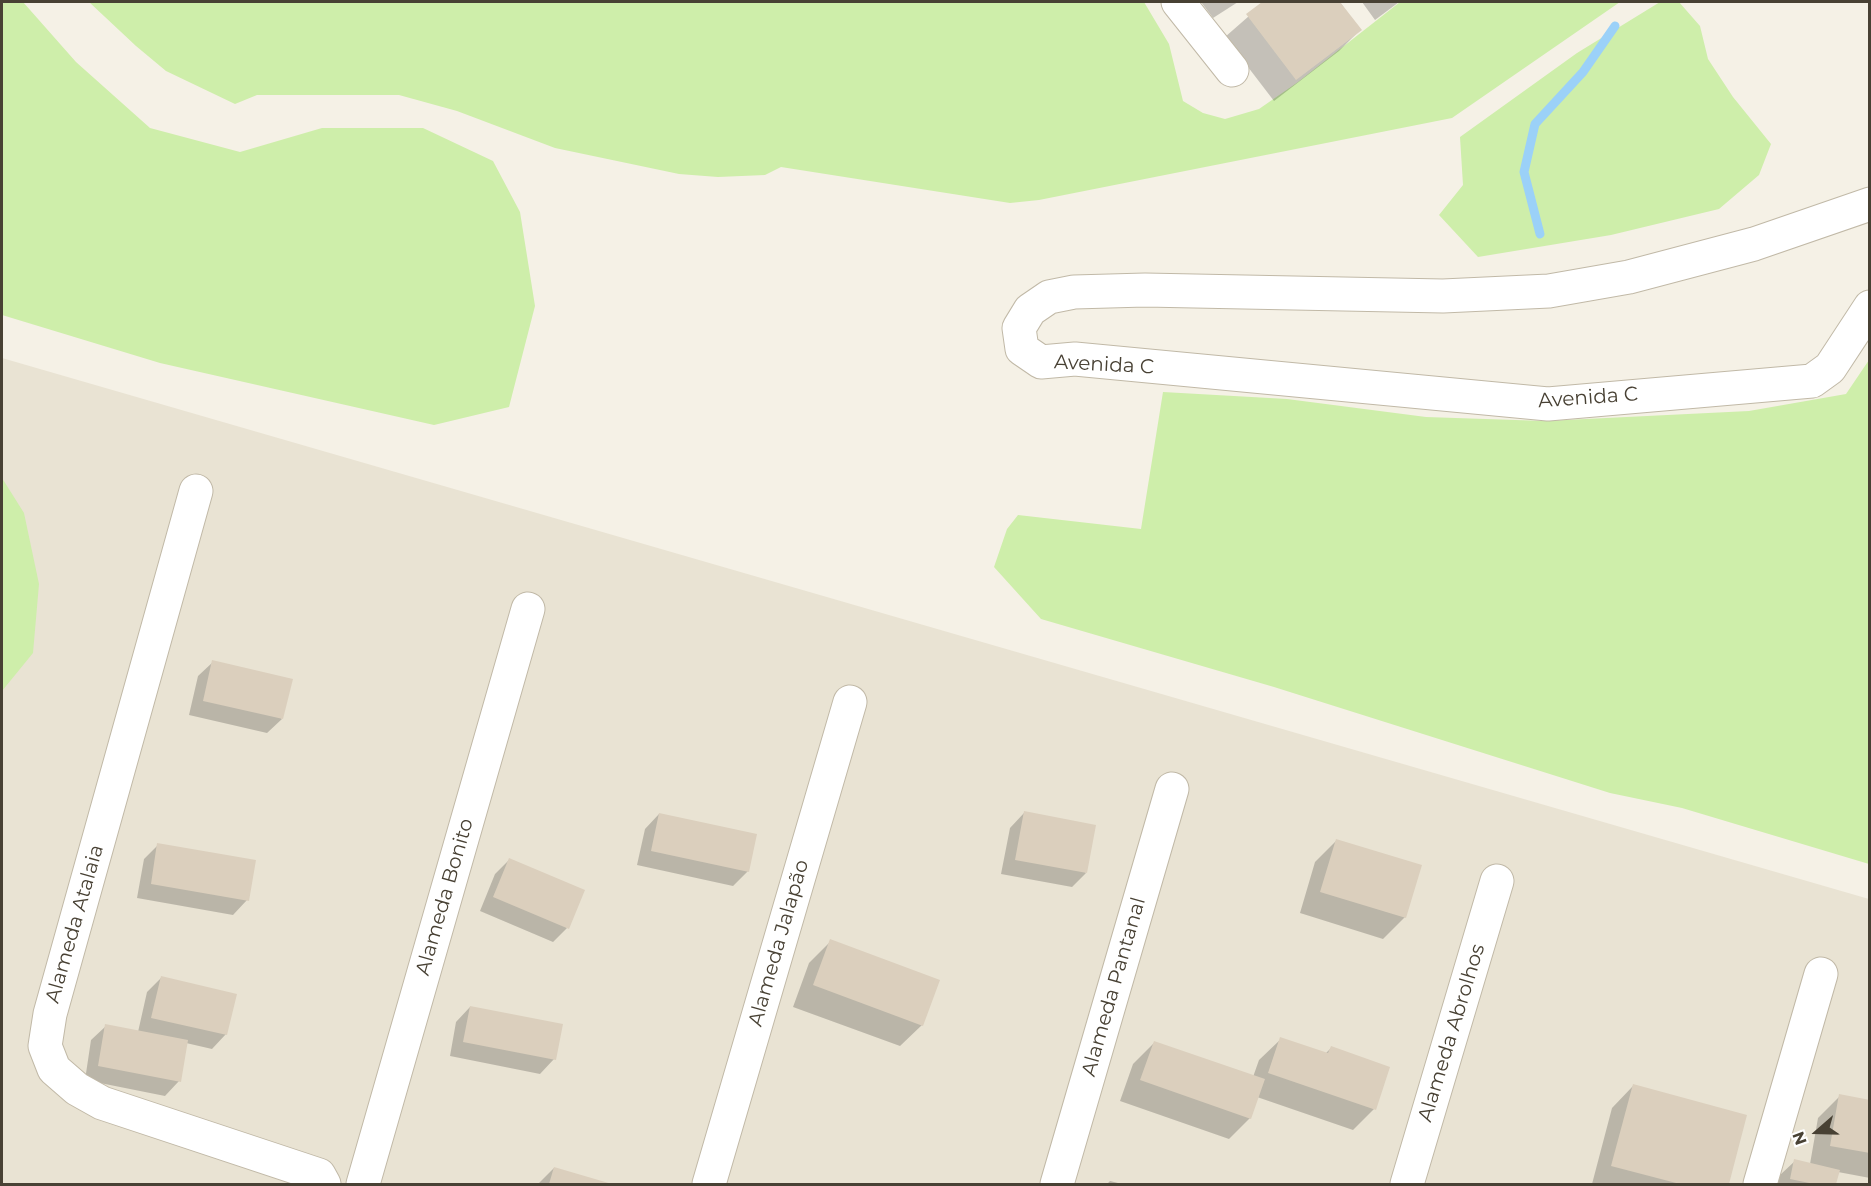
<!DOCTYPE html>
<meta charset="utf-8">
<style>
body{margin:0}
#map{position:relative;width:1871px;height:1186px;overflow:hidden;background:#f5f1e6;font-family:Montserrat,sans-serif}
canvas{display:block}
.frame{position:absolute;inset:0;border:3px solid #484134;pointer-events:none}
.north{position:absolute;left:1787px;top:1102px;width:60px;height:60px;-webkit-text-stroke:4px #fff;paint-order:stroke;rotate:250deg;font-size:16px;font-weight:700;line-height:24px;text-align:center;color:#484134}
.north::after{content:'';display:block;margin:auto;width:21px;height:27px;background:#484134;clip-path:polygon(50% 0,100% 100%,50% 72%,0 100%)}
</style>
<div id="map">
<canvas width="1871" height="1186"></canvas>
<div class="frame"></div>
<div class="north">N</div>
</div>
<script>
const c = document.querySelector('canvas').getContext('2d');
c.lineJoin = 'round';
function fillPath(path, color) { c.fillStyle = color; c.fill(path, 'evenodd'); }
const toPath = rows => new Path2D(rows.map(r => 'M' + r).join(''));
function stroke(path, color, width, dash) { c.strokeStyle = color; c.lineWidth = width; c.lineCap = dash ? 'butt' : 'round'; c.setLineDash(dash || []); c.stroke(path); }
function write(font, color, halo, rows, align = 'center') {
  c.font = font + ' Montserrat,sans-serif'; c.lineWidth = 4.5; c.setLineDash([]); c.textBaseline = 'middle'; c.strokeStyle = halo; c.fillStyle = color; for (const [text, x, y, turn = 0] of rows) {
    c.save(); c.translate(x, y); c.rotate((+turn || 0) * Math.PI / 180); c.textAlign = isNaN(turn) ? turn : align; if (halo) c.strokeText(text, 0, 0); c.fillText(text, 0, 0); c.restore();
  }
}
fillPath(toPath([
 [2,358,1869,899,1869,1184,2,1184]
]), '#e9e3d3');
fillPath(toPath([
 [2,2,23,2,76,62,150,128,240,152,322,128,423,128,493,161,520,212,535,306,509,407,434,425,160,363,2,315],
 [89,2,1144,2,1169,44,1183,101,1203,113,1225,119,1259,109,1298,82,1400,2,1620,2,1452,118,1039,200,1010,203,781,167,765,175,718,177,679,174,555,148,457,111,399,95,257,95,235,104,166,71,136,46],
 [1660,2,1679,2,1700,26,1708,59,1733,97,1771,144,1759,175,1719,209,1611,235,1478,257,1439,215,1463,185,1460,137,1577,53],
 [1869,360,1869,864,1682,808,1610,793,1274,687,1041,619,994,567,1007,529,1018,515,1141,529,1163,392,1287,399,1426,417,1545,421,1749,411,1846,394],
 [2,478,24,513,39,584,33,653,2,691]
]), '#ceeeaa');
fillPath(toPath([
 [1201,2,1238,2,1213,18],
 [1265,2,1340,2,1360,30,1339,51,1274,101,1225,37],
 [1362,2,1399,2,1375,20],
 [213,662,282,719,267,733,189,715,198,676],
 [1024,813,1086,873,1072,887,1001,874,1010,828],
 [659,814,748,871,733,886,637,865,645,829],
 [1337,840,1405,917,1383,939,1300,913,1315,862],
 [158,845,247,900,233,915,137,898,144,859],
 [510,859,567,928,553,942,480,911,495,874],
 [831,941,922,1025,900,1046,793,1007,809,963],
 [161,978,226,1034,212,1049,186,1043,179,1081,165,1096,85,1080,91,1040,106,1026,138,1032,147,992],
 [470,1007,554,1059,540,1074,450,1056,456,1022],
 [1281,1039,1325,1054,1331,1048,1374,1109,1353,1130,1257,1097,1250,1118,1229,1139,1120,1101,1133,1064,1154,1043,1253,1077,1259,1060],
 [1633,1086,1745,1116,1727,1184,1592,1184,1612,1108],
 [1840,1096,1870,1101,1870,1178,1838,1172,1835,1184,1778,1184,1780,1175,1795,1161,1810,1164,1818,1118],
 [554,1168,609,1184,538,1184],
 [1110,1181,1122,1184,1107,1184]
]), '#0003');
stroke(toPath([
 [1540,234,1524,172,1535,124,1583,72,1615,26]
]), '#9bd1f8', 9);
fillPath(toPath([
 [1262,2,1340,2,1362,30,1296,80,1246,14],
 [212,660,293,679,283,719,203,701],
 [1024,811,1096,825,1087,873,1015,860],
 [659,813,757,834,749,872,651,851],
 [1336,839,1422,865,1406,918,1320,892],
 [157,843,256,860,249,901,151,884],
 [509,858,585,890,569,929,493,897],
 [830,939,940,980,923,1026,813,985],
 [161,976,237,994,227,1035,151,1018],
 [470,1006,563,1024,556,1060,463,1042],
 [105,1024,188,1040,181,1082,98,1066],
 [1280,1037,1328,1053,1331,1046,1390,1067,1376,1110,1268,1073],
 [1154,1041,1265,1079,1251,1119,1140,1080],
 [1633,1084,1747,1115,1729,1184,1680,1184,1611,1166],
 [1839,1094,1870,1100,1870,1153,1830,1146],
 [1794,1159,1840,1170,1836,1184,1814,1184,1790,1179],
 [554,1167,612,1184,549,1184]
]), '#dbcfbd');
const minor = toPath([
 [1178,2,1232,70],
 [1870,204,1754,244,1629,277,1549,291,1443,296,1145,290,1074,292,1049,297,1030,310,1019,328,1022,349,1041,362,1075,359,1548,404,1812,381,1830,368,1870,307],
 [196,491,50,1014,45,1046,54,1069,77,1089,102,1103,319,1175,324,1184],
 [363,1184,528,609],
 [709,1184,850,702],
 [1057,1184,1172,789],
 [1407,1184,1497,881],
 [1760,1184,1821,974]
]);
stroke(minor, '#c1b9a7', 35);
stroke(minor, '#fff', 33);
write('20px', '#484134', '#fff', [
 ["Avenida C",1104,365,3],
 ["Avenida C",1588,398,-4],
 ["Alameda Bonito",445,897,-74],
 ["Alameda Atalaia",75,924,-74],
 ["Alameda Jalapão",779,943,-74],
 ["Alameda Pantanal",1114,987,-74],
 ["Alameda Abrolhos",1452,1033,-73]
]);
</script>
